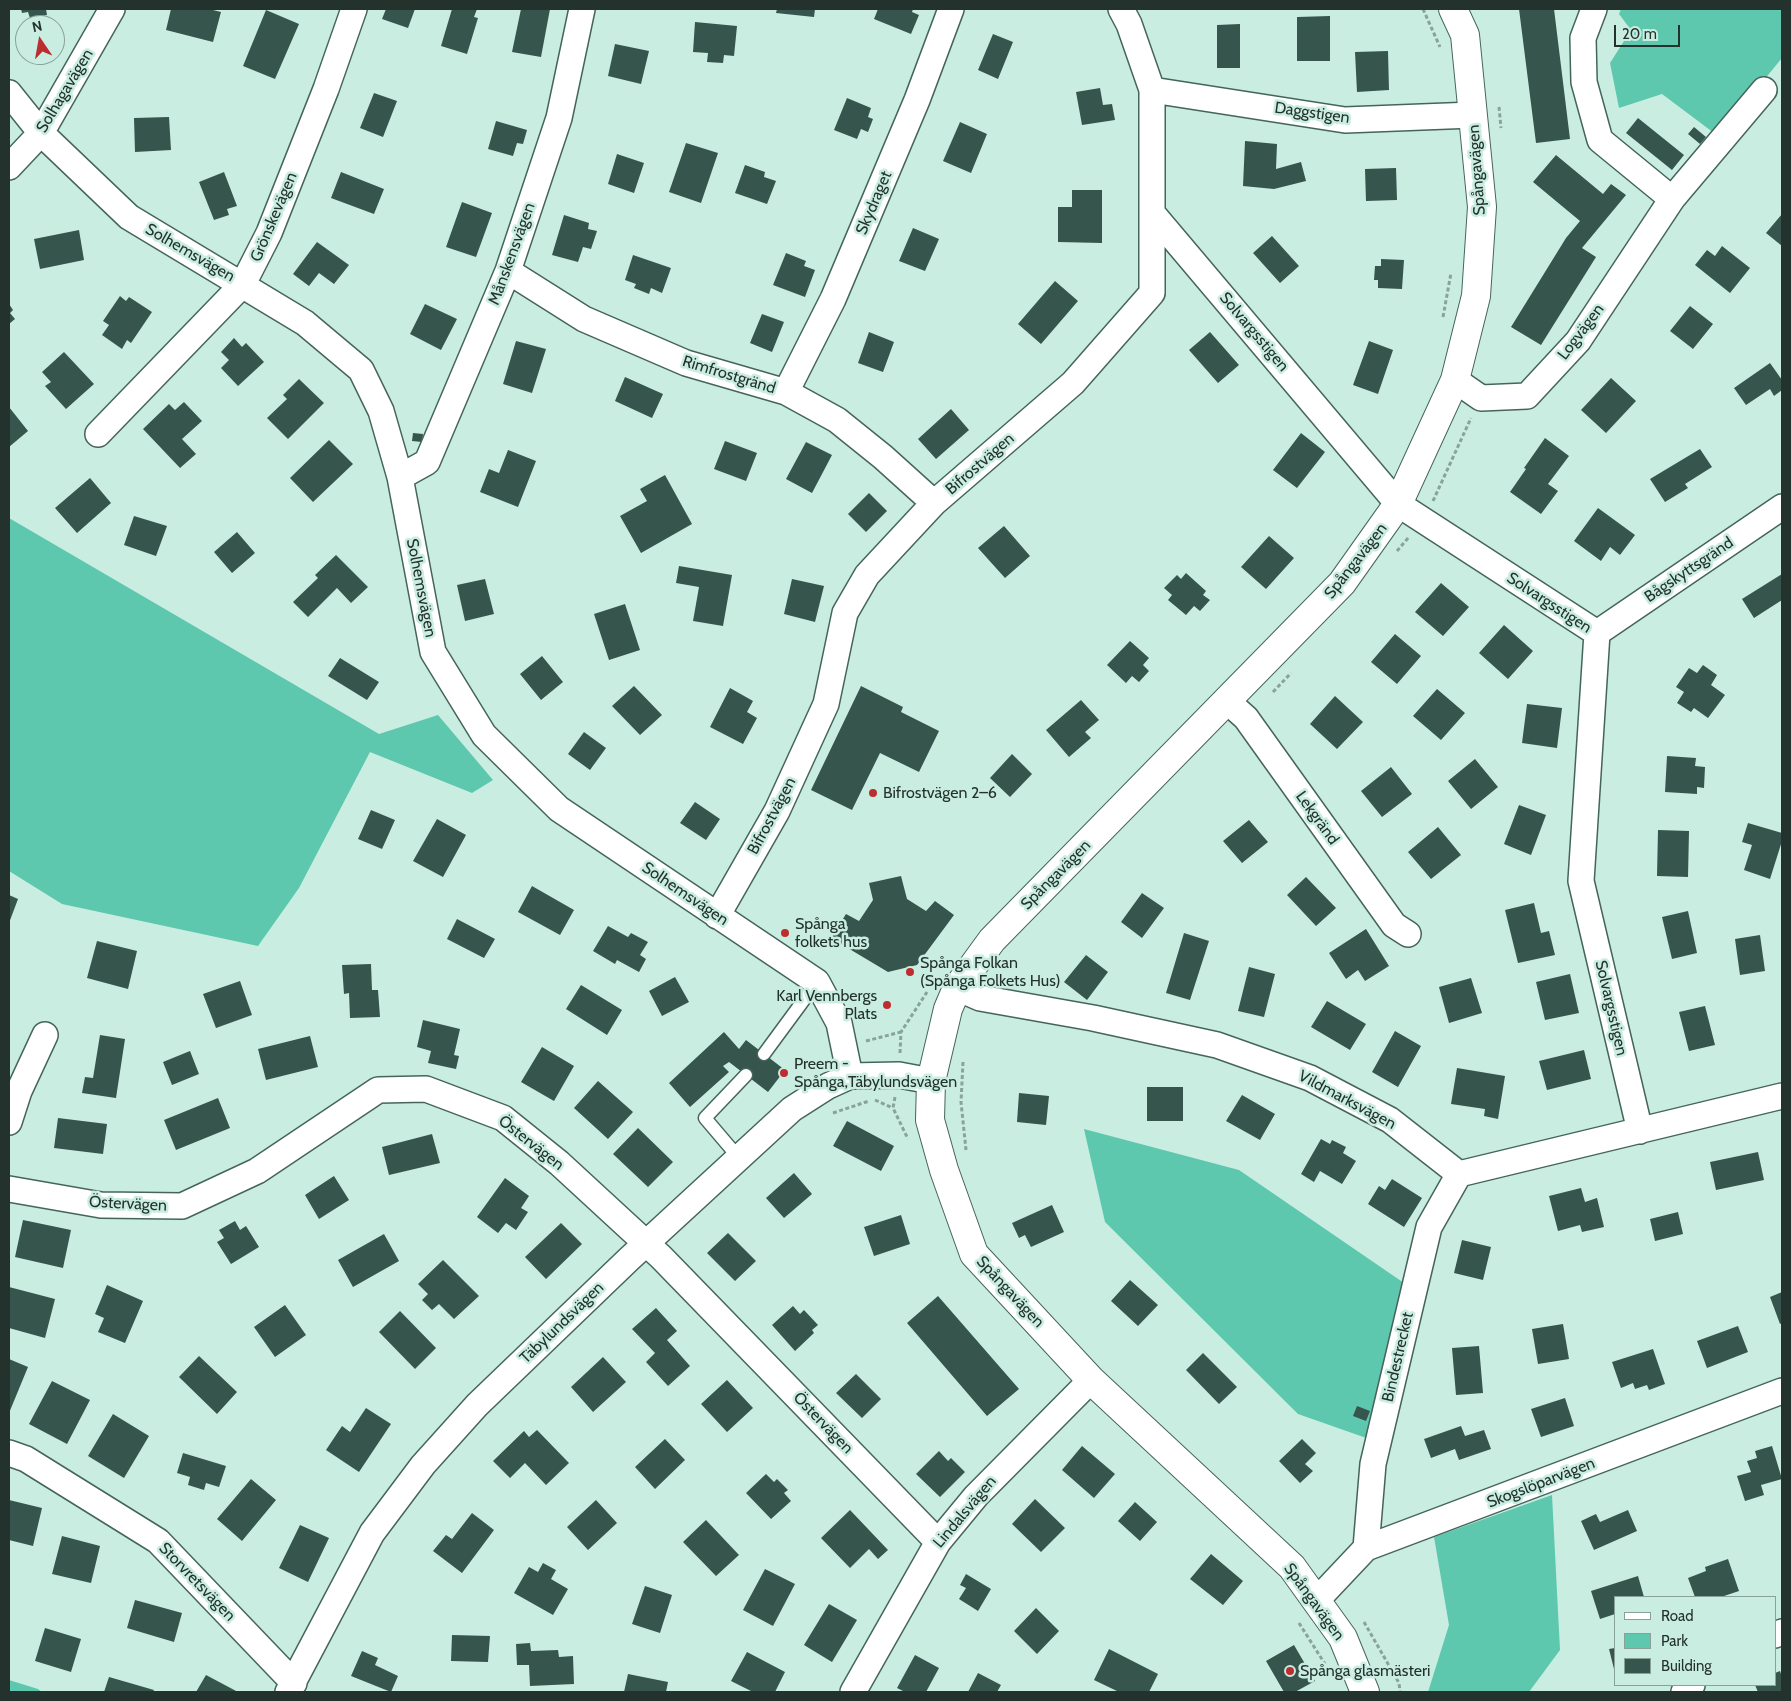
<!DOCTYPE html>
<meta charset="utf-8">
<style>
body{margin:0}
#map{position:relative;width:1791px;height:1701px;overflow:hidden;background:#caede2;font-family:Cabin,sans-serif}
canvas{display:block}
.frame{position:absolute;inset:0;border:10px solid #24322e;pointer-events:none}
.legend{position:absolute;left:1614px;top:1596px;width:162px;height:90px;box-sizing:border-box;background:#caede2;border:1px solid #88a29a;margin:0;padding:6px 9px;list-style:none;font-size:15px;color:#24322e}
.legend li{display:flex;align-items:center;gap:10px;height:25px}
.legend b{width:25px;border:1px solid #88a29a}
.north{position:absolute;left:15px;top:15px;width:50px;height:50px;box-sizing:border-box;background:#caede2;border:1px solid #88a29a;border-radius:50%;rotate:348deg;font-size:14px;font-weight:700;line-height:20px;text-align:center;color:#24322e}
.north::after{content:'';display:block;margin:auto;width:18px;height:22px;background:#bc2d2f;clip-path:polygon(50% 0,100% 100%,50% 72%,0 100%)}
.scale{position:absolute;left:1614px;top:25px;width:66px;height:22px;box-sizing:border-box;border:2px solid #24322e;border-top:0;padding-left:6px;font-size:15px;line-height:18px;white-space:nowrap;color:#24322e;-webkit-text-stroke:4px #caede2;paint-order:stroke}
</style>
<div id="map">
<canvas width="1791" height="1701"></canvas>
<div class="frame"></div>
<ul class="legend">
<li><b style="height:6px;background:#fff"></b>Road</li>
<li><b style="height:14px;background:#5dc8ae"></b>Park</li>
<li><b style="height:14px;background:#36554d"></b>Building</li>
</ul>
<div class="north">N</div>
<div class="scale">20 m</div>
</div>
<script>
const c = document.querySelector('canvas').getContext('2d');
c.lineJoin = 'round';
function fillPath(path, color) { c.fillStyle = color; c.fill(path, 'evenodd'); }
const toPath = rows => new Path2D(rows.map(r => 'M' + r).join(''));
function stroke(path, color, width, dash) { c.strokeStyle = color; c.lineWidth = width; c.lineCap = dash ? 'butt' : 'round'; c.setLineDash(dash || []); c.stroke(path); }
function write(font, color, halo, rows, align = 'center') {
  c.font = font + ' Cabin,sans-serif'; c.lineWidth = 5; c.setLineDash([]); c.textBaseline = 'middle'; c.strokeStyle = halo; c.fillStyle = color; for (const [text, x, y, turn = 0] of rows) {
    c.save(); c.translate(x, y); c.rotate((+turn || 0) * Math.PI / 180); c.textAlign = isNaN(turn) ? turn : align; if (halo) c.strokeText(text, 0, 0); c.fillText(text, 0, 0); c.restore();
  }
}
fillPath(toPath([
 [1621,9,1782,9,1782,58,1718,136,1662,94,1619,108,1610,63,1631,30,1619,14],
 [9,518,379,734,438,715,493,780,472,793,370,752,299,888,258,946,62,904,9,871],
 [1084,1129,1239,1170,1404,1283,1372,1440,1298,1414,1105,1222],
 [1552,1495,1560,1650,1529,1692,1428,1692,1449,1625,1434,1537],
 [9,1680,38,1689,42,1692,9,1692]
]), '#5dc8ae');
fillPath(toPath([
 [21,9,46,9,47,15,30,18,28,12,22,13],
 [171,9,209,9,221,12,213,42,166,30],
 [386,9,415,9,408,28,382,19],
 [452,9,477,9,474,17,478,18,467,54,441,46],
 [521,9,550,9,541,57,512,52],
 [777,9,815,9,814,17,776,13],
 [878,9,913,9,912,12,919,15,911,34,874,19],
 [1519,9,1554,9,1570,139,1536,143],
 [266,10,299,24,275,79,243,66],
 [1330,16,1330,61,1297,61,1297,17],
 [695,22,737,26,734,56,724,55,723,63,707,62,708,53,693,52],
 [1240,24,1240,68,1217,68,1217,25],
 [993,34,1013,42,998,79,978,70],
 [615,44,649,51,641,84,608,76],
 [1388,51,1389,90,1357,92,1355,52],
 [1100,88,1103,105,1112,104,1115,120,1082,125,1076,92],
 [374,93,397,101,383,137,360,128],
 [847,98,871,108,868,117,873,119,868,132,861,129,857,139,834,130],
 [169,117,171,150,135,152,134,118],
 [1638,118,1684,155,1672,170,1626,133],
 [496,121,527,130,523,144,517,143,513,156,488,149],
 [960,122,987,134,971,173,943,161],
 [1694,127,1706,137,1700,144,1688,134],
 [1245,141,1277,144,1276,169,1301,162,1306,181,1274,189,1243,186],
 [686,143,718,153,701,203,669,192],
 [617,154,644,163,634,193,608,184],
 [1556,155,1603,194,1611,184,1626,195,1582,248,1596,257,1541,345,1511,327,1566,238,1580,221,1533,182],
 [745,165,765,172,764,177,776,181,767,204,735,193],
 [1396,168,1397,200,1366,201,1365,169],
 [224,172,237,206,227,209,229,215,214,220,199,182],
 [341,172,384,189,374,214,331,198],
 [1072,190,1102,190,1102,243,1058,242,1058,207,1072,207],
 [462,202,492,213,476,257,446,247],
 [1782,214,1782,246,1766,233],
 [564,215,589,223,588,229,597,231,591,249,583,247,578,262,552,255],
 [913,228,939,239,925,271,899,261],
 [79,230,84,260,40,269,34,239],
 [1272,236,1299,266,1280,283,1253,253],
 [317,242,349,265,334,284,319,273,309,286,293,274],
 [1722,246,1750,268,1730,293,1695,265,1707,250,1715,256],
 [786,253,806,261,804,266,815,270,805,297,773,285],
 [633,255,671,268,662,293,651,288,649,294,634,288,636,284,625,280],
 [1381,259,1404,260,1402,289,1378,288,1378,280,1374,280,1375,266,1381,266],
 [1055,281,1078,301,1041,344,1018,324],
 [120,296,126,301,129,297,152,312,131,343,127,340,122,349,102,335,109,325,103,321],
 [9,304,13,310,10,313,15,319,9,324],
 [425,304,457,319,441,350,410,334],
 [1690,306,1713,324,1693,349,1670,331],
 [762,314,784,322,772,352,750,343],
 [869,332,894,342,883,372,858,363],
 [1210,332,1239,365,1218,383,1189,350],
 [234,338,242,347,246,343,264,362,238,386,221,368,229,360,221,352],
 [516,341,546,349,532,393,503,384],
 [1369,341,1393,350,1378,394,1353,385],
 [64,352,94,384,66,409,45,386,51,382,42,372],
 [1770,363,1782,380,1782,390,1774,396,1770,389,1746,405,1734,388],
 [625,377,663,394,652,418,615,401],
 [1611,378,1636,401,1606,433,1581,410],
 [299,379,324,403,288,439,267,418,287,399,283,395],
 [184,402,202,421,182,439,196,454,180,468,143,429,169,404,175,410],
 [9,407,28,431,9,447],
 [951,409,969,430,936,459,918,439],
 [413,433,423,434,422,442,412,441],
 [1301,433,1325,452,1297,488,1273,470],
 [1545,438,1569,456,1548,484,1558,491,1541,514,1510,492,1526,469,1524,468],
 [329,440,353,464,313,502,290,478],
 [725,441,757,453,746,481,714,469],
 [806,442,832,455,812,493,786,479],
 [1700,449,1712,467,1685,484,1688,488,1665,502,1650,479],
 [508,450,536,461,518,507,480,492,489,469,499,473],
 [665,475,692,524,641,553,620,516,647,501,640,489],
 [90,478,111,503,77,533,55,508],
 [869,493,887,511,866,532,848,514],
 [1598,508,1635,535,1620,555,1610,547,1601,561,1574,541],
 [134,516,167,526,156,556,124,545],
 [1004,526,1030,556,1005,578,978,548],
 [237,532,255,553,232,573,214,552],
 [1269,536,1294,558,1266,589,1241,567],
 [336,555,368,587,351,603,337,588,308,617,293,602,318,578,315,575],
 [679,566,732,575,723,626,693,621,699,587,676,583],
 [1186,573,1206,591,1203,595,1210,600,1200,611,1194,606,1186,615,1168,600,1172,595,1164,588,1177,575,1181,579],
 [1782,574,1782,600,1754,618,1742,599],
 [485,579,494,614,465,621,457,585],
 [792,579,824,586,815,622,784,614],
 [1441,583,1469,607,1443,636,1415,612],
 [625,604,640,650,609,660,594,614],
 [1504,625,1533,651,1508,679,1479,653],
 [1395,634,1421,656,1397,684,1371,662],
 [1130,641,1149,658,1143,665,1149,671,1139,682,1132,676,1126,683,1107,665],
 [542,656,563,682,541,700,520,674],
 [340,658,379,682,367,700,328,676],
 [1703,665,1717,675,1711,685,1725,695,1708,718,1694,708,1691,712,1677,703,1684,692,1676,687,1689,668,1697,673],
 [634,686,662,715,640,735,612,706],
 [861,686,903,707,901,712,939,731,919,772,880,753,852,810,811,790],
 [730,688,753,701,747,712,757,718,743,744,710,727],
 [1437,689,1465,713,1441,740,1413,716],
 [1335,696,1363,722,1337,749,1310,724],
 [1081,700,1099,720,1085,732,1091,738,1069,757,1046,730],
 [1527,704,1562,708,1557,748,1522,743],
 [584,732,606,748,590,770,568,754],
 [1012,754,1032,774,1010,797,990,778],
 [1667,756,1696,758,1695,766,1705,767,1704,788,1697,787,1697,794,1665,792],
 [1475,759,1498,787,1471,809,1448,781],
 [1391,767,1412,794,1382,817,1361,791],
 [695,802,720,819,706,840,680,823],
 [1519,805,1546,815,1531,855,1504,844],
 [371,810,395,820,382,849,358,839],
 [437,819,466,835,443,877,413,861],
 [1249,820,1268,842,1242,863,1223,841],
 [1748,823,1782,833,1782,841,1770,879,1744,870,1752,845,1742,842],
 [1438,827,1461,855,1431,879,1408,852],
 [1658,830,1689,831,1688,877,1657,876],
 [901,876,907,899,926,911,935,901,954,915,917,965,888,972,831,938,846,914,859,921,873,900,869,883],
 [1306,877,1336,908,1316,926,1287,895],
 [532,886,574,910,560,935,518,912],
 [1142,893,1164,908,1142,938,1121,922],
 [9,895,18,899,9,923],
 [1534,903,1541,933,1549,931,1555,955,1518,963,1505,910],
 [1688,911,1697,953,1672,959,1662,917],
 [457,919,495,939,484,958,447,939],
 [608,926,628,937,631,933,648,942,640,955,646,959,639,972,617,960,615,964,593,951],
 [1366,929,1389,966,1365,981,1358,970,1346,979,1329,953],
 [1184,933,1209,941,1190,1000,1166,993],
 [1760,935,1765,971,1740,975,1735,939],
 [97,941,137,951,128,989,87,978],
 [1086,955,1108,972,1087,1000,1064,982],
 [371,964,372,990,378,990,380,1017,350,1018,349,993,344,994,342,965],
 [1249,967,1275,974,1264,1017,1238,1011],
 [1570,974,1579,1013,1545,1020,1536,982],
 [675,977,689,1002,662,1016,649,991],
 [1471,978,1482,1013,1449,1023,1439,987],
 [240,981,252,1015,216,1028,203,994],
 [581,985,622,1010,607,1035,566,1009],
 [1327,1001,1366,1024,1350,1050,1311,1027],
 [1705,1006,1715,1045,1689,1051,1679,1012],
 [423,1020,460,1029,454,1055,459,1056,456,1069,428,1063,431,1051,417,1047],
 [1395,1031,1421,1046,1398,1087,1372,1072],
 [724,1032,739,1049,746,1040,785,1070,768,1092,729,1062,723,1066,729,1072,690,1107,669,1083],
 [100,1035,125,1039,116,1098,82,1093,85,1077,93,1078],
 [310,1036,318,1067,266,1080,258,1049],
 [542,1047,574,1066,554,1101,521,1082],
 [1584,1050,1591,1079,1547,1090,1539,1061],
 [190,1051,199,1074,172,1085,163,1062],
 [1457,1068,1505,1076,1498,1119,1484,1116,1485,1109,1451,1104],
 [598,1081,633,1112,608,1139,574,1108],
 [1147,1087,1183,1087,1183,1121,1147,1121],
 [1019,1093,1049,1096,1046,1125,1017,1122],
 [1242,1095,1275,1114,1260,1140,1226,1121],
 [218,1098,230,1128,176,1150,164,1120],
 [58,1118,107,1124,103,1154,54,1148],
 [847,1121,894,1146,881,1171,833,1146],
 [638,1128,673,1162,648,1187,613,1154],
 [432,1134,440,1163,389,1175,382,1147],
 [1321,1139,1330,1144,1332,1140,1346,1147,1343,1153,1356,1161,1342,1184,1320,1171,1314,1182,1301,1174],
 [1758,1152,1764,1180,1716,1190,1710,1162],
 [794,1173,812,1194,784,1218,766,1198],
 [334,1176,349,1200,319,1219,305,1195],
 [505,1178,529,1196,521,1208,528,1212,516,1230,506,1223,498,1233,477,1217],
 [1392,1179,1422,1198,1404,1227,1368,1204,1379,1186,1385,1190],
 [1581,1188,1585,1202,1597,1198,1604,1227,1582,1232,1580,1225,1558,1231,1549,1196],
 [1052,1205,1064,1232,1031,1247,1025,1235,1019,1238,1012,1223],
 [1678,1212,1683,1234,1655,1241,1650,1219],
 [901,1215,910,1244,874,1256,864,1227],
 [23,1220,71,1230,63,1268,15,1257],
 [235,1221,240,1230,246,1226,259,1247,231,1264,217,1242,224,1238,219,1230],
 [561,1223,582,1244,546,1279,525,1257],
 [728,1233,756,1261,735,1281,707,1253],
 [384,1234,399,1261,353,1287,338,1260],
 [1462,1240,1491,1247,1483,1280,1454,1273],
 [443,1260,479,1296,454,1319,439,1304,432,1310,422,1300,428,1294,418,1284],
 [1130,1280,1158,1305,1138,1326,1111,1301],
 [107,1285,143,1301,125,1343,98,1332,104,1318,95,1314],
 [9,1287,55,1299,45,1338,9,1328],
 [1782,1292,1782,1323,1780,1324,1770,1297],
 [938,1296,1019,1389,987,1416,907,1323],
 [285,1305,306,1335,275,1357,254,1327],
 [793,1306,800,1314,804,1310,818,1325,812,1330,814,1333,795,1351,772,1325],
 [656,1308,677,1331,667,1340,690,1366,668,1386,646,1362,655,1353,632,1329],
 [400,1311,436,1348,415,1369,379,1332],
 [1563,1324,1569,1359,1538,1364,1532,1329],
 [1738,1326,1748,1352,1707,1368,1697,1341],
 [1479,1346,1483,1393,1456,1395,1452,1348],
 [1653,1349,1665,1384,1649,1390,1647,1385,1635,1389,1633,1383,1621,1388,1612,1362],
 [1203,1353,1237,1387,1219,1404,1186,1370],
 [199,1356,237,1392,217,1414,179,1377],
 [603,1357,626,1382,593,1412,571,1387],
 [9,1359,28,1367,9,1413],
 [856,1374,881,1399,862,1418,836,1393],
 [727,1380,753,1408,727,1432,701,1404],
 [52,1381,90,1400,67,1444,29,1424],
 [1565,1398,1574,1426,1541,1437,1531,1409],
 [1357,1406,1370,1411,1366,1421,1353,1416],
 [366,1408,391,1424,359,1472,326,1450,342,1426,350,1432],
 [113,1414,149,1436,124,1478,88,1456],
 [1461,1426,1465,1436,1484,1430,1491,1449,1459,1460,1455,1449,1431,1458,1424,1439],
 [537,1430,569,1463,546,1485,525,1463,510,1478,493,1461,524,1431,529,1437],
 [665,1439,685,1460,655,1489,635,1467],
 [1302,1439,1316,1453,1305,1464,1313,1471,1300,1483,1279,1461],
 [1082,1446,1115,1474,1094,1498,1062,1470],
 [1772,1446,1782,1479,1761,1485,1764,1495,1745,1501,1737,1476,1751,1472,1747,1461,1757,1458,1755,1451],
 [939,1451,948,1461,951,1458,965,1472,940,1497,916,1474],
 [183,1453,226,1466,219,1487,206,1483,204,1490,188,1485,190,1477,177,1473],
 [766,1474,774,1482,777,1479,788,1490,784,1493,791,1501,771,1519,746,1493],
 [251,1479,276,1500,242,1541,217,1519],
 [1035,1499,1065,1528,1041,1552,1012,1524],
 [9,1500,42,1508,33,1546,9,1540],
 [596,1500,617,1523,588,1550,567,1527],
 [1135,1502,1157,1522,1140,1541,1118,1521],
 [850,1510,888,1550,878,1559,869,1549,850,1568,821,1538],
 [1628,1510,1637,1531,1594,1550,1581,1521,1596,1514,1600,1522],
 [472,1513,494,1530,462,1573,433,1551,446,1535,452,1539],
 [706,1520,739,1555,716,1576,683,1542],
 [300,1525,329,1538,308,1582,279,1568],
 [62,1536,100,1546,91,1583,52,1574],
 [1211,1554,1243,1581,1223,1605,1190,1579],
 [1728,1559,1739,1591,1721,1597,1695,1597,1688,1578,1706,1571,1705,1567],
 [543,1563,556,1570,551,1579,568,1589,553,1615,514,1593,529,1567,538,1572],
 [765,1569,795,1584,773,1626,743,1610],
 [966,1574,991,1589,978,1611,959,1599,966,1588,960,1585],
 [1638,1576,1644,1597,1615,1597,1615,1614,1600,1619,1591,1591],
 [645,1586,672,1595,660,1633,632,1624],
 [135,1600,182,1613,174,1642,127,1628],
 [829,1604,857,1620,832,1662,804,1645],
 [1036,1608,1059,1631,1037,1654,1014,1631],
 [45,1628,81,1639,71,1672,35,1661],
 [452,1635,490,1636,488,1662,451,1661],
 [530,1643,531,1651,558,1650,559,1657,573,1656,574,1684,530,1686,529,1665,517,1665,516,1644],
 [1294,1645,1315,1681,1295,1692,1284,1692,1266,1661],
 [1615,1648,1615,1669,1614,1669,1609,1649],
 [1109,1649,1158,1674,1149,1692,1119,1692,1094,1680],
 [362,1651,378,1658,375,1665,398,1676,391,1692,351,1676],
 [747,1652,785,1672,775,1692,753,1692,731,1681],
 [915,1655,939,1668,926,1692,905,1692,897,1688],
 [1780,1671,1782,1677,1782,1692,1758,1692,1755,1685,1775,1685,1775,1673],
 [978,1673,1001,1685,997,1692,968,1692],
 [628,1674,668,1682,666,1692,624,1692],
 [206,1675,238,1692,196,1692],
 [109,1677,154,1690,153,1692,104,1692]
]), '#36554d');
const lane = toPath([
 [764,1054,817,982],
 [739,1158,705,1118,746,1075]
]);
const street = toPath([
 [1152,90,1345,120,1473,115],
 [9,93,41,133,129,217,305,323,361,370,381,411,400,477,433,652,484,735,559,809,817,982,839,1023,850,1076],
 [9,167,41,133,112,9],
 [1672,199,1764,90],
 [1153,214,1398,504,1597,633],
 [508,271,584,319,686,363,786,392,837,420,883,457,934,503],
 [1455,380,1481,398,1527,396,1578,341,1672,199,1600,140,1584,82,1583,38,1594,9],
 [786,392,833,299,917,100,951,9],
 [98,434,243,284,269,233,326,89,354,9],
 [400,477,427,462,508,271,559,118,582,9],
 [1597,633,1581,881,1640,1131],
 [1597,633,1782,507],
 [1227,701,1246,718,1394,925,1408,934],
 [717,916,777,811,826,704,845,613,867,575,934,503,1073,383,1152,293,1152,90,1129,24,1121,9],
 [957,988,980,998,1093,1018,1217,1045,1310,1078,1390,1120,1459,1174],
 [9,1122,19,1091,45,1035],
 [1459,1174,1782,1096],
 [9,1189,101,1205,182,1206,257,1171,378,1090,426,1089,503,1118,559,1163,661,1257,938,1542],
 [9,1453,26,1459,158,1541,294,1683],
 [1366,1548,1373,1464,1429,1227,1459,1174],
 [1316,1601,1366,1548,1782,1391],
 [1775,1635,1782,1632],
 [288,1692,372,1533,423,1465,477,1405,629,1259,792,1109,828,1086,850,1076,899,1075,931,1081],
 [853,1692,938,1542,976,1496,1091,1380],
 [1684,1692,1692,1685]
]);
const secondary = toPath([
 [1365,1692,1343,1638,1292,1567,1091,1380,974,1254,944,1170,930,1120,931,1081,948,1009,957,988,992,940,1342,583,1398,504,1455,380,1476,296,1482,207,1465,35,1453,9]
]);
stroke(lane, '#45655c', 15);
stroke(street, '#45655c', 28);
stroke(secondary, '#45655c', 30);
stroke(toPath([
 [1423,9,1440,47],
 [1499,107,1501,128],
 [1443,317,1451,273],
 [1433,501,1471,418],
 [1397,551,1409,537],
 [1273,692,1291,673],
 [866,1041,901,1032],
 [900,1053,901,1032,927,992],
 [963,1062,961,1102,966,1150],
 [895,1097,893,1108,908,1139],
 [875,1100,893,1108],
 [833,1113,869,1101],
 [1364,1622,1399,1683,1400,1692],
 [1299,1623,1325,1664]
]), '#88a39b', 3, [4, 2.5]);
stroke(lane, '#fff', 12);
stroke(street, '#fff', 25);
stroke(secondary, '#fff', 28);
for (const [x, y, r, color] of [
 [873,793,5,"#bc2d2f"],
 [785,933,5,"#bc2d2f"],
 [910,972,5,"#bc2d2f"],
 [887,1005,5,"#bc2d2f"],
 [784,1073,5,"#bc2d2f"],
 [1290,1671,5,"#bc2d2f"]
]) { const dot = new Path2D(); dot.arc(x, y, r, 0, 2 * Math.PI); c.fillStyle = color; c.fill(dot); stroke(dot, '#caede2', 2); }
write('16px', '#24322e', '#caede2', [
 ["Solhagavägen",65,91,-59],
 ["Daggstigen",1312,113,8],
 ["Spångavägen",1477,170,-94],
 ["Skydraget",874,203,-67],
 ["Grönskevägen",274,217,-67],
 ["Solhemsvägen",190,253,30],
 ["Månskensvägen",512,254,-70],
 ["Solvargsstigen",1254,332,50],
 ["Logvägen",1581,332,-53],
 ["Rimfrostgränd",729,375,17],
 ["Bifrostvägen",980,464,-41],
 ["Spångavägen",1356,561,-52],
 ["Bågskyttsgränd",1689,570,-34],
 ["Solhemsvägen",421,588,79],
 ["Solvargsstigen",1549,603,33],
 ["Bifrostvägen",772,816,-62],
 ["Lekgränd",1317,818,54],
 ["Spångavägen",1056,875,-45],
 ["Solhemsvägen",685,894,34],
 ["Solvargsstigen",1611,1008,77],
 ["Vildmarksvägen",1347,1100,28],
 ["Östervägen",531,1143,38],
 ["Östervägen",128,1204,3],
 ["Spångavägen",1010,1292,47],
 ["Täbylundsvägen",562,1323,-44],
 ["Bindestrecket",1398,1357,-77],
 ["Östervägen",823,1423,46],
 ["Skogslöparvägen",1541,1483,-21],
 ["Lindalsvägen",965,1512,-50],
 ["Storvretsvägen",197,1582,46],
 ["Spångavägen",1314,1602,54]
]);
write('16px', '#24322e', '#caede2', [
 ["Bifrostvägen 2–6",883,793],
 ["Spånga",795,924],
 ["folkets hus",795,942],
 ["Spånga Folkan",920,963],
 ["(Spånga Folkets Hus)",920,981],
 ["Karl Vennbergs",877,996,"right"],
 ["Plats",877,1014,"right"],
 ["Preem -",794,1064],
 ["Spånga,Täbylundsvägen",794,1082],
 ["Spånga glasmästeri",1300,1671]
], 'left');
</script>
